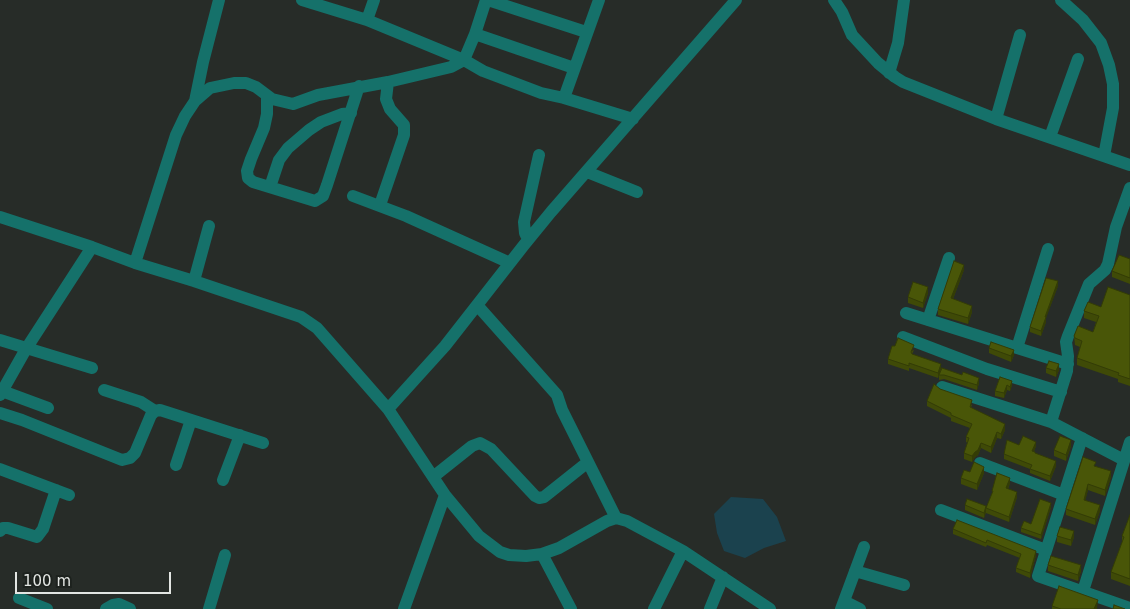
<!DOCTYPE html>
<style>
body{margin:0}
#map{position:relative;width:1130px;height:609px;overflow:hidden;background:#272c28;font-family:"DejaVu Sans",sans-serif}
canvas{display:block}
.scale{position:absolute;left:15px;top:572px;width:156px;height:22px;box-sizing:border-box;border:2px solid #e3e6e3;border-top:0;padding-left:6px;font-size:15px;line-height:18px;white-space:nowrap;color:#e3e6e3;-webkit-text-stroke:4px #1d221e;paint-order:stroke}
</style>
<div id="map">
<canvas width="1130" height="609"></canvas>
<div class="scale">100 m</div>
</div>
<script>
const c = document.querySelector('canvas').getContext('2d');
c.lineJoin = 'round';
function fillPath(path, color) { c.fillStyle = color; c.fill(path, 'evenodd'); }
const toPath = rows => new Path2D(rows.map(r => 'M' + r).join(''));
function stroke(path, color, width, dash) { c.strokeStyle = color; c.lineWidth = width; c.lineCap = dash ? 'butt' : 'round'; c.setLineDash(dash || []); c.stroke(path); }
fillPath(toPath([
 [731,497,763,499,777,517,786,541,764,548,745,558,724,551,717,533,714,514]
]), '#1b424e');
stroke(toPath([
 [302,0,367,20,464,60,483,71,541,93,564,98,633,119],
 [488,0,586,32],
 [834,0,842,12,852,35,878,63,895,77,903,82,996,119,1130,165],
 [1061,0,1083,20,1101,43,1109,65,1113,84,1113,108,1104,156],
 [367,20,374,0],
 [475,34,574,68],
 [889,73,898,43,904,0],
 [267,96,267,114,264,128,251,159,247,171,248,178,253,182,315,201,323,196,327,185,359,86],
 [564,98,599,0],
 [195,101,203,62,219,0],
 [996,119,1020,35],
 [1050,137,1078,59],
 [587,172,637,192],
 [270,187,279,160,288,148,309,130,321,122,342,114,351,113],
 [353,196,406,216,510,263],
 [380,205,404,135,404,125,390,109,386,99,388,82],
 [0,217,92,247,135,263,194,281,301,317,317,328,388,409,445,495,479,536,500,552,509,555,526,556,542,554,559,548,607,521,616,518,627,521,683,551,770,609],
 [528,239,525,233,524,222,539,155],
 [135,263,176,135,185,116,195,101,210,88,234,83,246,83,256,87,272,99,293,104,318,95,388,82,451,67,464,60,475,34,486,0],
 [194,281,209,226],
 [477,305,557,395,562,410,616,518],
 [906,313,1068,364],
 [928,320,949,258],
 [903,337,987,369,1061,392],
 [0,340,92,368],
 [1017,348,1048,249],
 [942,387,1051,422,1124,460],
 [104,390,141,402,155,411],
 [2,391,48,408],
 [0,395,26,349,92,247],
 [388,409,445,346,524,245,551,212,736,0],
 [0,413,22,420,122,460,130,458,135,453,151,415,155,411,160,410,263,443],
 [1051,422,1067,371,1068,356,1066,342,1068,336,1089,284,1105,270,1108,264,1116,227,1130,188],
 [1082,438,1038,576,1130,608],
 [980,463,1064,495],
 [176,465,191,420],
 [0,469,69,495],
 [433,477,472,446,480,443,491,449,535,496,539,498,544,497,588,462],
 [223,480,240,435],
 [941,510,1046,550],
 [0,531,3,528,8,528,37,537,43,529,56,490],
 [542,554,571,609],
 [855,571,904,585],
 [1083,591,1130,442],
 [19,598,47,609],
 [844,601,860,609],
 [106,609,113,605,119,604,130,609],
 [209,609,225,555],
 [404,609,445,495],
 [654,609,683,551],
 [710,609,723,577],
 [841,609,864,547]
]), '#15716a', 12);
fillPath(toPath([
 [1130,259,1130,284,1112,277,1112,271],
 [964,270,953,299,972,312,968,324,938,315,938,309],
 [1058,286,1046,317,1046,322,1041,336,1030,332,1030,327],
 [928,293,923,308,908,303,908,297],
 [1130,295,1130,386,1118,382,1118,379,1077,365,1077,358,1080,347,1075,345,1074,336,1093,332,1096,322,1084,318,1084,311,1101,307],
 [989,348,1014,355,1011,362,989,353],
 [914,350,912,354,941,369,942,368,979,383,977,390,944,379,939,380,939,375,938,378,909,368,909,371,888,364,888,359],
 [1046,368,1059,370,1056,377,1046,373],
 [1012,381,1012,385,1010,391,1007,390,1004,398,995,396,995,391],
 [940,389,972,405,971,407,1005,430,1001,439,997,438,991,453,981,448,978,455,975,457,972,462,964,459,964,453,968,443,966,442,966,437,970,428,951,421,951,418,927,406,927,401],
 [1019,445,1036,446,1034,451,1035,454,1056,466,1050,481,1030,473,1030,469,1004,459,1004,454],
 [1071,446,1066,461,1054,456,1054,450],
 [1096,466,1111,477,1105,496,1088,490,1085,500,1100,511,1095,525,1066,515,1066,509],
 [970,472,984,473,977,490,961,484,961,478],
 [1010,483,1008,489,1017,497,1009,522,986,513,986,512,984,518,965,510,965,505,986,508,992,494,992,491],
 [1051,507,1041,539,1021,532,1021,528,1031,524],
 [1130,515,1130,586,1111,579,1111,572,1122,543,1122,536],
 [953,529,1036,555,1030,578,1016,572,1016,568,1020,558,987,545,986,547,953,534],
 [1057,536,1074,537,1071,546,1057,542],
 [1048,565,1081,571,1078,581,1048,571],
 [1052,606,1097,609,1052,609]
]), '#3f4a07');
fillPath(toPath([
 [964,265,964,270,951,304,951,298],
 [1058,281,1058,286,1045,321,1045,317],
 [928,287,928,293,923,308,923,303],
 [972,306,972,312,968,324,968,318],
 [1046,317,1046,322,1041,336,1041,331],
 [1014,350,1014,355,1011,362,1011,356],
 [941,364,941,369,938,378,938,373],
 [1059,364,1059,370,1056,377,1056,371],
 [979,378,979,383,977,390,977,385],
 [1012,381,1012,385,1010,391,1010,387],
 [1007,385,1007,390,1004,398,1004,393],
 [1005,424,1005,430,1001,439,1001,434],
 [997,432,997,438,991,453,991,447],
 [1071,440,1071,446,1066,461,1066,455],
 [1036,442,1036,446,1032,456,1032,451],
 [981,443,981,448,978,455,975,457,972,462,972,456],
 [1056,461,1056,466,1050,481,1050,476],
 [984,467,984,473,977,490,977,484],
 [1111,471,1111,477,1105,496,1105,490],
 [1010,478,1010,483,1006,493,1006,488],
 [1088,484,1088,490,1084,506,1084,500],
 [1017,492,1017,497,1009,522,1009,517],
 [1051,503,1051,507,1041,539,1041,535],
 [1100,505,1100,511,1095,525,1095,519],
 [986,506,986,512,984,518,984,513],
 [1074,531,1074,537,1071,546,1071,540],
 [1036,551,1036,555,1030,578,1030,573],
 [1081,565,1081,571,1078,581,1078,575],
 [1098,600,1097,609,1094,609]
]), '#333c06');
const building = toPath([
 [1119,255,1130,259,1130,278,1112,271,1119,255],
 [954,261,964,265,951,298,972,306,968,318,938,309,954,261],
 [1046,278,1058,281,1045,317,1046,317,1041,331,1030,327,1046,278],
 [913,282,928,287,923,303,908,297,913,282],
 [1108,287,1130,295,1130,379,1118,375,1119,373,1077,358,1082,341,1075,338,1074,336,1078,326,1093,332,1099,316,1084,311,1088,302,1101,307,1108,287],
 [898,338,914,345,911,352,912,354,941,364,938,373,909,363,909,366,888,359,892,346,895,346,898,338],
 [991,342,1014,350,1011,356,989,348,991,342],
 [1049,361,1059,364,1056,371,1046,368,1049,361],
 [942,368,962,375,963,372,979,378,977,385,944,375,939,375,942,368],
 [1000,377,1012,381,1010,387,1007,385,1004,393,995,391,1000,377],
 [934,384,940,389,972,400,970,407,1005,424,1001,434,997,432,991,447,981,443,978,450,975,452,972,456,964,453,969,438,966,437,972,424,951,415,951,413,927,401,934,384],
 [1023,436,1036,442,1032,451,1035,452,1035,453,1056,461,1050,476,1030,469,1032,465,1004,454,1007,440,1019,445,1023,436],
 [1060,436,1071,440,1066,455,1054,450,1060,436],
 [1083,457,1096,462,1094,466,1111,471,1105,490,1088,484,1084,500,1100,505,1095,519,1066,509,1083,457],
 [974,462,984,467,977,484,961,478,964,470,970,472,974,462],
 [997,473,1010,478,1006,488,1017,492,1009,517,986,508,993,491,992,491,997,473],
 [967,499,986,506,984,513,965,505,967,499],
 [1040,499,1051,503,1041,535,1021,528,1024,521,1031,524,1040,499],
 [1130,515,1130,579,1111,572,1124,537,1122,536,1130,515],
 [957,520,1036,551,1030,573,1016,568,1021,554,987,540,986,543,953,529,957,520],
 [1060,527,1074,531,1071,540,1057,536,1060,527],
 [1051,556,1081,565,1078,575,1048,565,1051,556],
 [1059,586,1098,600,1094,609,1061,609,1052,606,1059,586],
 [1114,605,1125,609,1113,609,1114,605]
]);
fillPath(building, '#495608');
stroke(building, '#333c06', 1);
</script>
